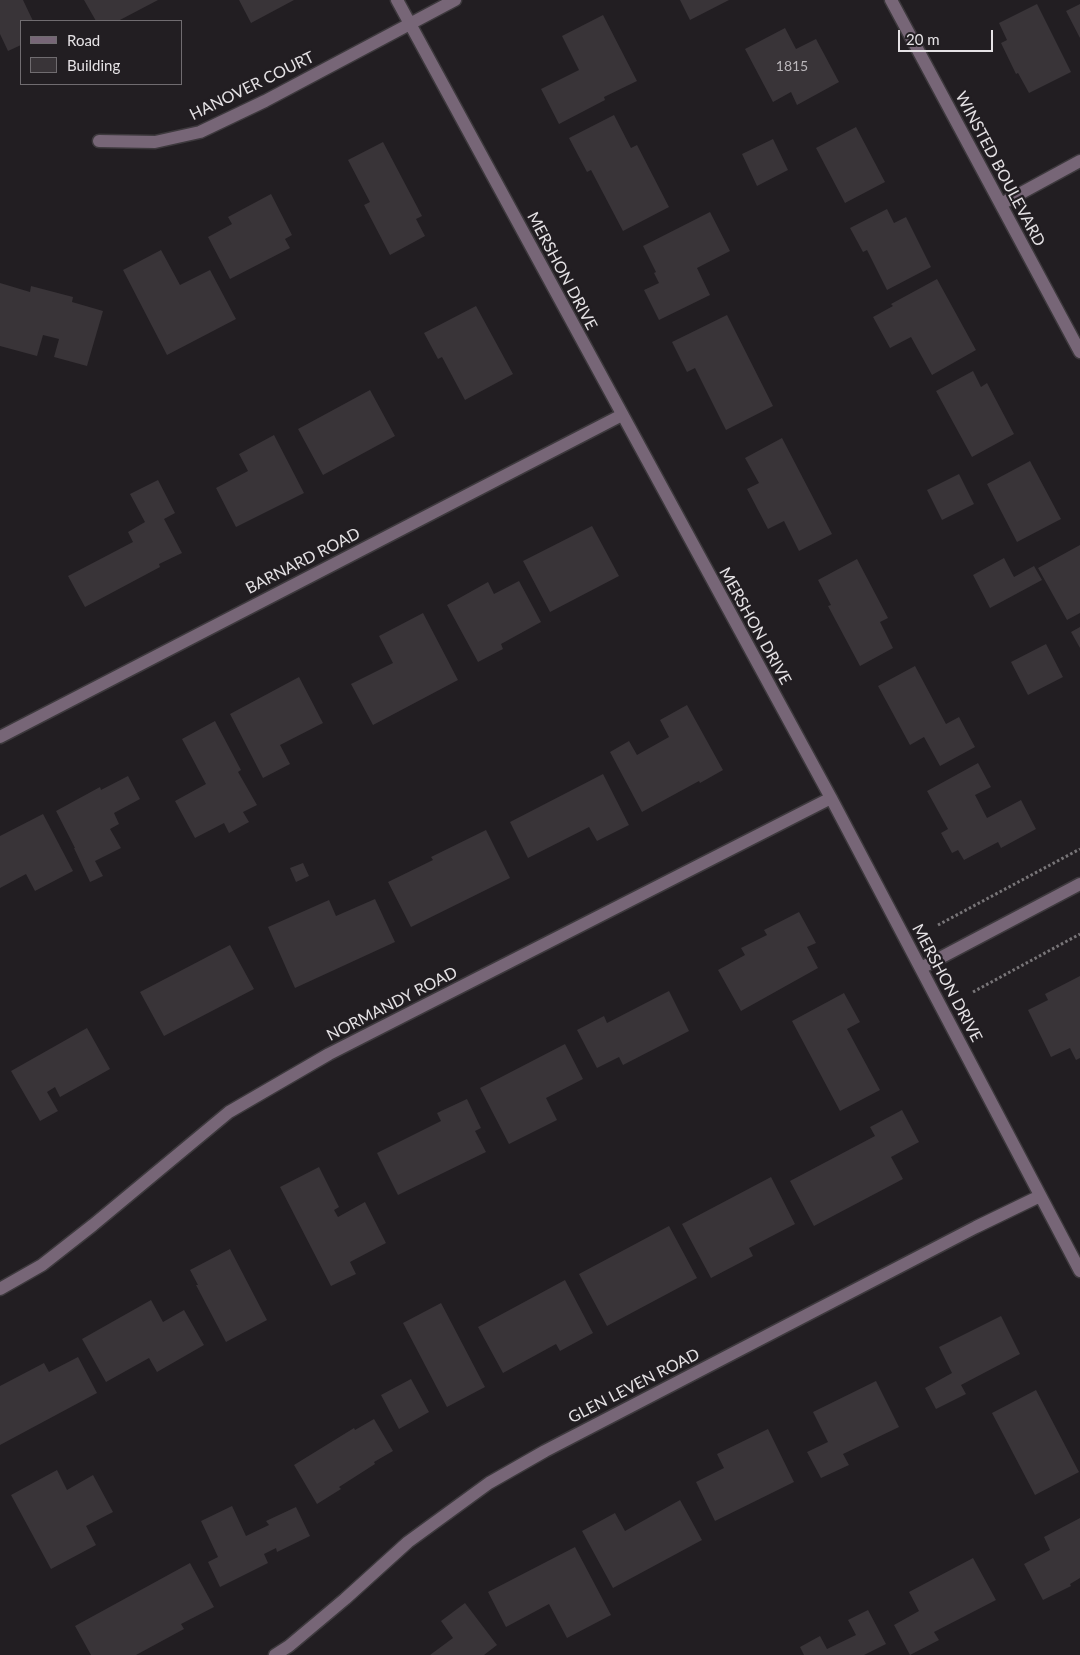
<!DOCTYPE html>
<style>
body{margin:0}
#map{position:relative;width:1080px;height:1655px;overflow:hidden;background:#221e22;font-family:Lato,sans-serif}
canvas{display:block}
.legend{position:absolute;left:20px;top:20px;width:162px;height:65px;box-sizing:border-box;background:#221e22;border:1px solid #706c70;margin:0;padding:6px 9px;list-style:none;font-size:15px;color:#e5e2e5}
.legend li{display:flex;align-items:center;gap:10px;height:25px}
.legend b{width:25px;border:1px solid #706c70}
.scale{position:absolute;left:898px;top:30px;width:95px;height:22px;box-sizing:border-box;border:2px solid #e5e2e5;border-top:0;padding-left:6px;font-size:15px;line-height:18px;white-space:nowrap;color:#e5e2e5;-webkit-text-stroke:4px #221e22;paint-order:stroke}
</style>
<div id="map">
<canvas width="1080" height="1655"></canvas>
<ul class="legend">
<li><b style="height:6px;background:#767"></b>Road</li>
<li><b style="height:14px;background:#393438"></b>Building</li>
</ul>
<div class="scale">20 m</div>
</div>
<script>
const c = document.querySelector('canvas').getContext('2d');
c.lineJoin = 'round';
function fillPath(path, color) { c.fillStyle = color; c.fill(path, 'evenodd'); }
const toPath = rows => new Path2D(rows.map(r => 'M' + r).join(''));
function stroke(path, color, width, dash) { c.strokeStyle = color; c.lineWidth = width; c.lineCap = dash ? 'butt' : 'round'; c.setLineDash(dash || []); c.stroke(path); }
function write(font, color, halo, rows, align = 'center') {
  c.font = font + ' Lato,sans-serif'; c.lineWidth = 4.5; c.setLineDash([]); c.textBaseline = 'middle'; c.strokeStyle = halo; c.fillStyle = color; for (const [text, x, y, turn = 0] of rows) {
    c.save(); c.translate(x, y); c.rotate((+turn || 0) * Math.PI / 180); c.textAlign = isNaN(turn) ? turn : align; if (halo) c.strokeText(text, 0, 0); c.fillText(text, 0, 0); c.restore();
  }
}
fillPath(toPath([
 [0,0,23,0,33,21,21,21,21,45,8,51,0,34],
 [84,0,158,0,118,21,96,21],
 [239,0,294,0,251,23],
 [680,0,729,0,690,20],
 [1037,4,1071,72,1029,93,1018,73,1016,74,1001,43,1007,40,999,23],
 [1080,4,1080,38,1066,11],
 [603,15,637,81,604,97,605,100,559,124,541,89,579,70,562,36],
 [785,28,796,49,816,39,839,82,797,105,791,92,773,102,745,49],
 [614,115,631,148,637,145,669,207,623,231,591,170,587,172,569,138],
 [856,127,885,182,845,203,816,148],
 [773,139,788,170,757,186,742,154],
 [383,142,422,216,416,219,425,236,390,255,364,205,370,202,348,160],
 [271,194,292,235,285,239,290,248,230,279,208,237,232,224,228,217],
 [887,209,894,223,906,217,931,267,887,290,867,250,863,252,850,228],
 [710,212,730,251,697,268,710,295,659,320,644,290,659,283,654,273,656,272,643,246],
 [161,250,180,285,210,270,236,319,167,355,123,270],
 [937,279,976,350,932,375,911,337,890,348,873,317,893,306,891,304],
 [0,283,30,292,31,286,73,297,72,302,103,311,87,366,54,357,59,339,43,335,37,356,0,346],
 [476,306,513,374,465,400,442,357,438,359,424,333],
 [727,315,773,406,726,430,695,368,687,372,672,342],
 [973,371,981,387,987,383,1014,434,972,457,936,391],
 [370,390,395,436,323,475,298,429],
 [274,435,304,493,236,527,216,488,248,471,239,454],
 [782,438,832,534,799,551,784,521,768,529,747,489,759,483,745,458],
 [1030,461,1061,519,1017,542,987,484],
 [959,474,974,504,942,520,927,490],
 [158,480,175,513,164,519,182,553,159,564,160,567,85,607,68,576,133,542,128,532,145,522,130,494],
 [592,526,619,576,550,612,523,561],
 [1080,545,1080,613,1067,620,1038,568],
 [1004,558,1014,577,1034,566,1042,580,990,608,973,575],
 [857,559,888,618,880,622,893,648,860,666,828,606,831,605,818,580],
 [519,581,541,622,501,644,503,649,478,662,447,605,488,582,494,594],
 [423,613,458,680,373,725,351,684,393,663,379,636],
 [1080,627,1080,648,1071,632],
 [1046,644,1063,677,1028,695,1011,662],
 [915,666,946,724,959,717,975,747,940,766,924,737,910,745,878,686],
 [299,677,323,723,280,745,290,764,263,778,230,714],
 [687,705,723,770,700,783,699,781,642,812,610,752,629,741,637,755,669,737,660,720],
 [215,721,241,770,238,772,257,805,243,812,249,822,229,833,224,823,195,838,175,801,206,784,182,739],
 [978,763,991,787,975,795,987,818,1021,800,1036,829,1001,848,998,842,964,860,958,850,952,853,941,833,948,829,927,791],
 [603,774,629,825,597,841,589,827,528,858,510,822],
 [128,776,140,799,114,813,119,824,110,829,121,848,95,861,103,876,90,882,74,848,75,848,56,811,100,787,101,790],
 [43,814,73,871,35,891,26,874,0,888,0,836],
 [486,830,510,878,411,927,388,882,433,860,431,857],
 [303,863,309,876,296,882,290,868],
 [375,899,395,942,295,988,268,927,329,900,336,916],
 [799,912,816,943,807,947,818,968,741,1011,718,970,745,955,741,948,767,935,764,930],
 [230,945,254,989,164,1036,140,992],
 [1080,976,1080,1058,1076,1060,1070,1048,1051,1057,1028,1010,1048,1000,1045,994],
 [669,991,689,1031,623,1065,619,1057,597,1068,577,1030,604,1016,607,1023],
 [844,993,860,1022,847,1029,880,1090,840,1111,792,1021],
 [87,1028,110,1069,60,1097,55,1087,47,1092,58,1111,40,1121,11,1071],
 [565,1044,583,1079,546,1098,557,1120,509,1144,480,1088],
 [467,1099,481,1128,475,1131,486,1152,398,1195,377,1153,441,1121,437,1113],
 [902,1110,919,1142,891,1157,903,1179,814,1226,790,1181,875,1136,870,1127],
 [319,1167,339,1207,334,1210,338,1217,365,1202,386,1243,350,1262,356,1274,331,1286,280,1187],
 [771,1177,795,1224,749,1248,753,1256,711,1278,682,1224],
 [669,1226,697,1278,607,1326,579,1274],
 [230,1249,267,1320,226,1342,196,1285,198,1285,190,1270],
 [565,1280,593,1333,560,1351,556,1344,503,1373,478,1327],
 [151,1300,163,1322,184,1310,204,1345,157,1372,149,1358,106,1382,82,1339],
 [441,1303,485,1387,447,1407,403,1323],
 [1001,1316,1020,1354,961,1385,966,1394,936,1409,925,1388,952,1373,939,1347],
 [78,1357,97,1393,0,1445,0,1386,44,1363,49,1372],
 [411,1379,429,1412,399,1429,381,1395],
 [876,1381,899,1427,843,1454,849,1465,821,1478,807,1452,828,1442,813,1412],
 [1036,1390,1079,1472,1035,1495,992,1413],
 [374,1419,393,1451,374,1462,375,1464,339,1487,341,1489,317,1504,294,1465,354,1428,355,1430],
 [768,1429,794,1482,715,1521,696,1482,724,1468,717,1454],
 [57,1470,67,1490,93,1475,113,1512,86,1526,96,1545,51,1569,11,1495],
 [680,1500,702,1540,613,1588,582,1531,615,1513,625,1531],
 [232,1506,246,1536,269,1525,266,1521,296,1507,310,1536,277,1552,276,1548,264,1554,268,1563,220,1587,208,1562,218,1557,201,1521],
 [1080,1518,1080,1578,1070,1584,1071,1586,1043,1600,1024,1564,1050,1550,1044,1537],
 [575,1547,611,1615,567,1638,549,1604,506,1627,488,1592],
 [973,1558,996,1600,934,1632,939,1640,910,1655,894,1625,919,1611,909,1592],
 [190,1563,214,1607,181,1624,184,1629,136,1655,91,1655,75,1626],
 [465,1603,497,1645,484,1655,430,1655,453,1638,441,1621],
 [868,1610,886,1644,864,1655,804,1655,800,1647,820,1636,827,1649,856,1635,848,1620]
]), '#393438');
const minor = toPath([
 [397,0,831,798,1080,1271],
 [891,0,1080,352],
 [99,141,155,142,200,132,265,101,455,0],
 [1001,204,1080,161],
 [0,737,622,415],
 [921,968,1080,884],
 [0,1289,42,1265,93,1225,229,1112,329,1054,831,798],
 [275,1655,289,1646,345,1599,408,1542,489,1483,545,1451,976,1227,1040,1196]
]);
stroke(minor, '#3d393d', 15);
stroke(toPath([
 [938,925,1080,849],
 [973,992,1080,934]
]), '#787578', 3, [2.5, 2.5]);
stroke(minor, '#767', 12);
write('14px', '#bab6ba', null, [
 ["1815",792,66]
]);
write('16px', '#e5e2e5', '#221e22', [
 ["HANOVER COURT",252,86,-26],
 ["WINSTED BOULEVARD",1000,169,62],
 ["MERSHON DRIVE",562,271,62],
 ["BARNARD ROAD",303,561,-27],
 ["MERSHON DRIVE",755,626,61],
 ["MERSHON DRIVE",947,983,62],
 ["NORMANDY ROAD",392,1004,-27],
 ["GLEN LEVEN ROAD",634,1386,-27]
]);
</script>
